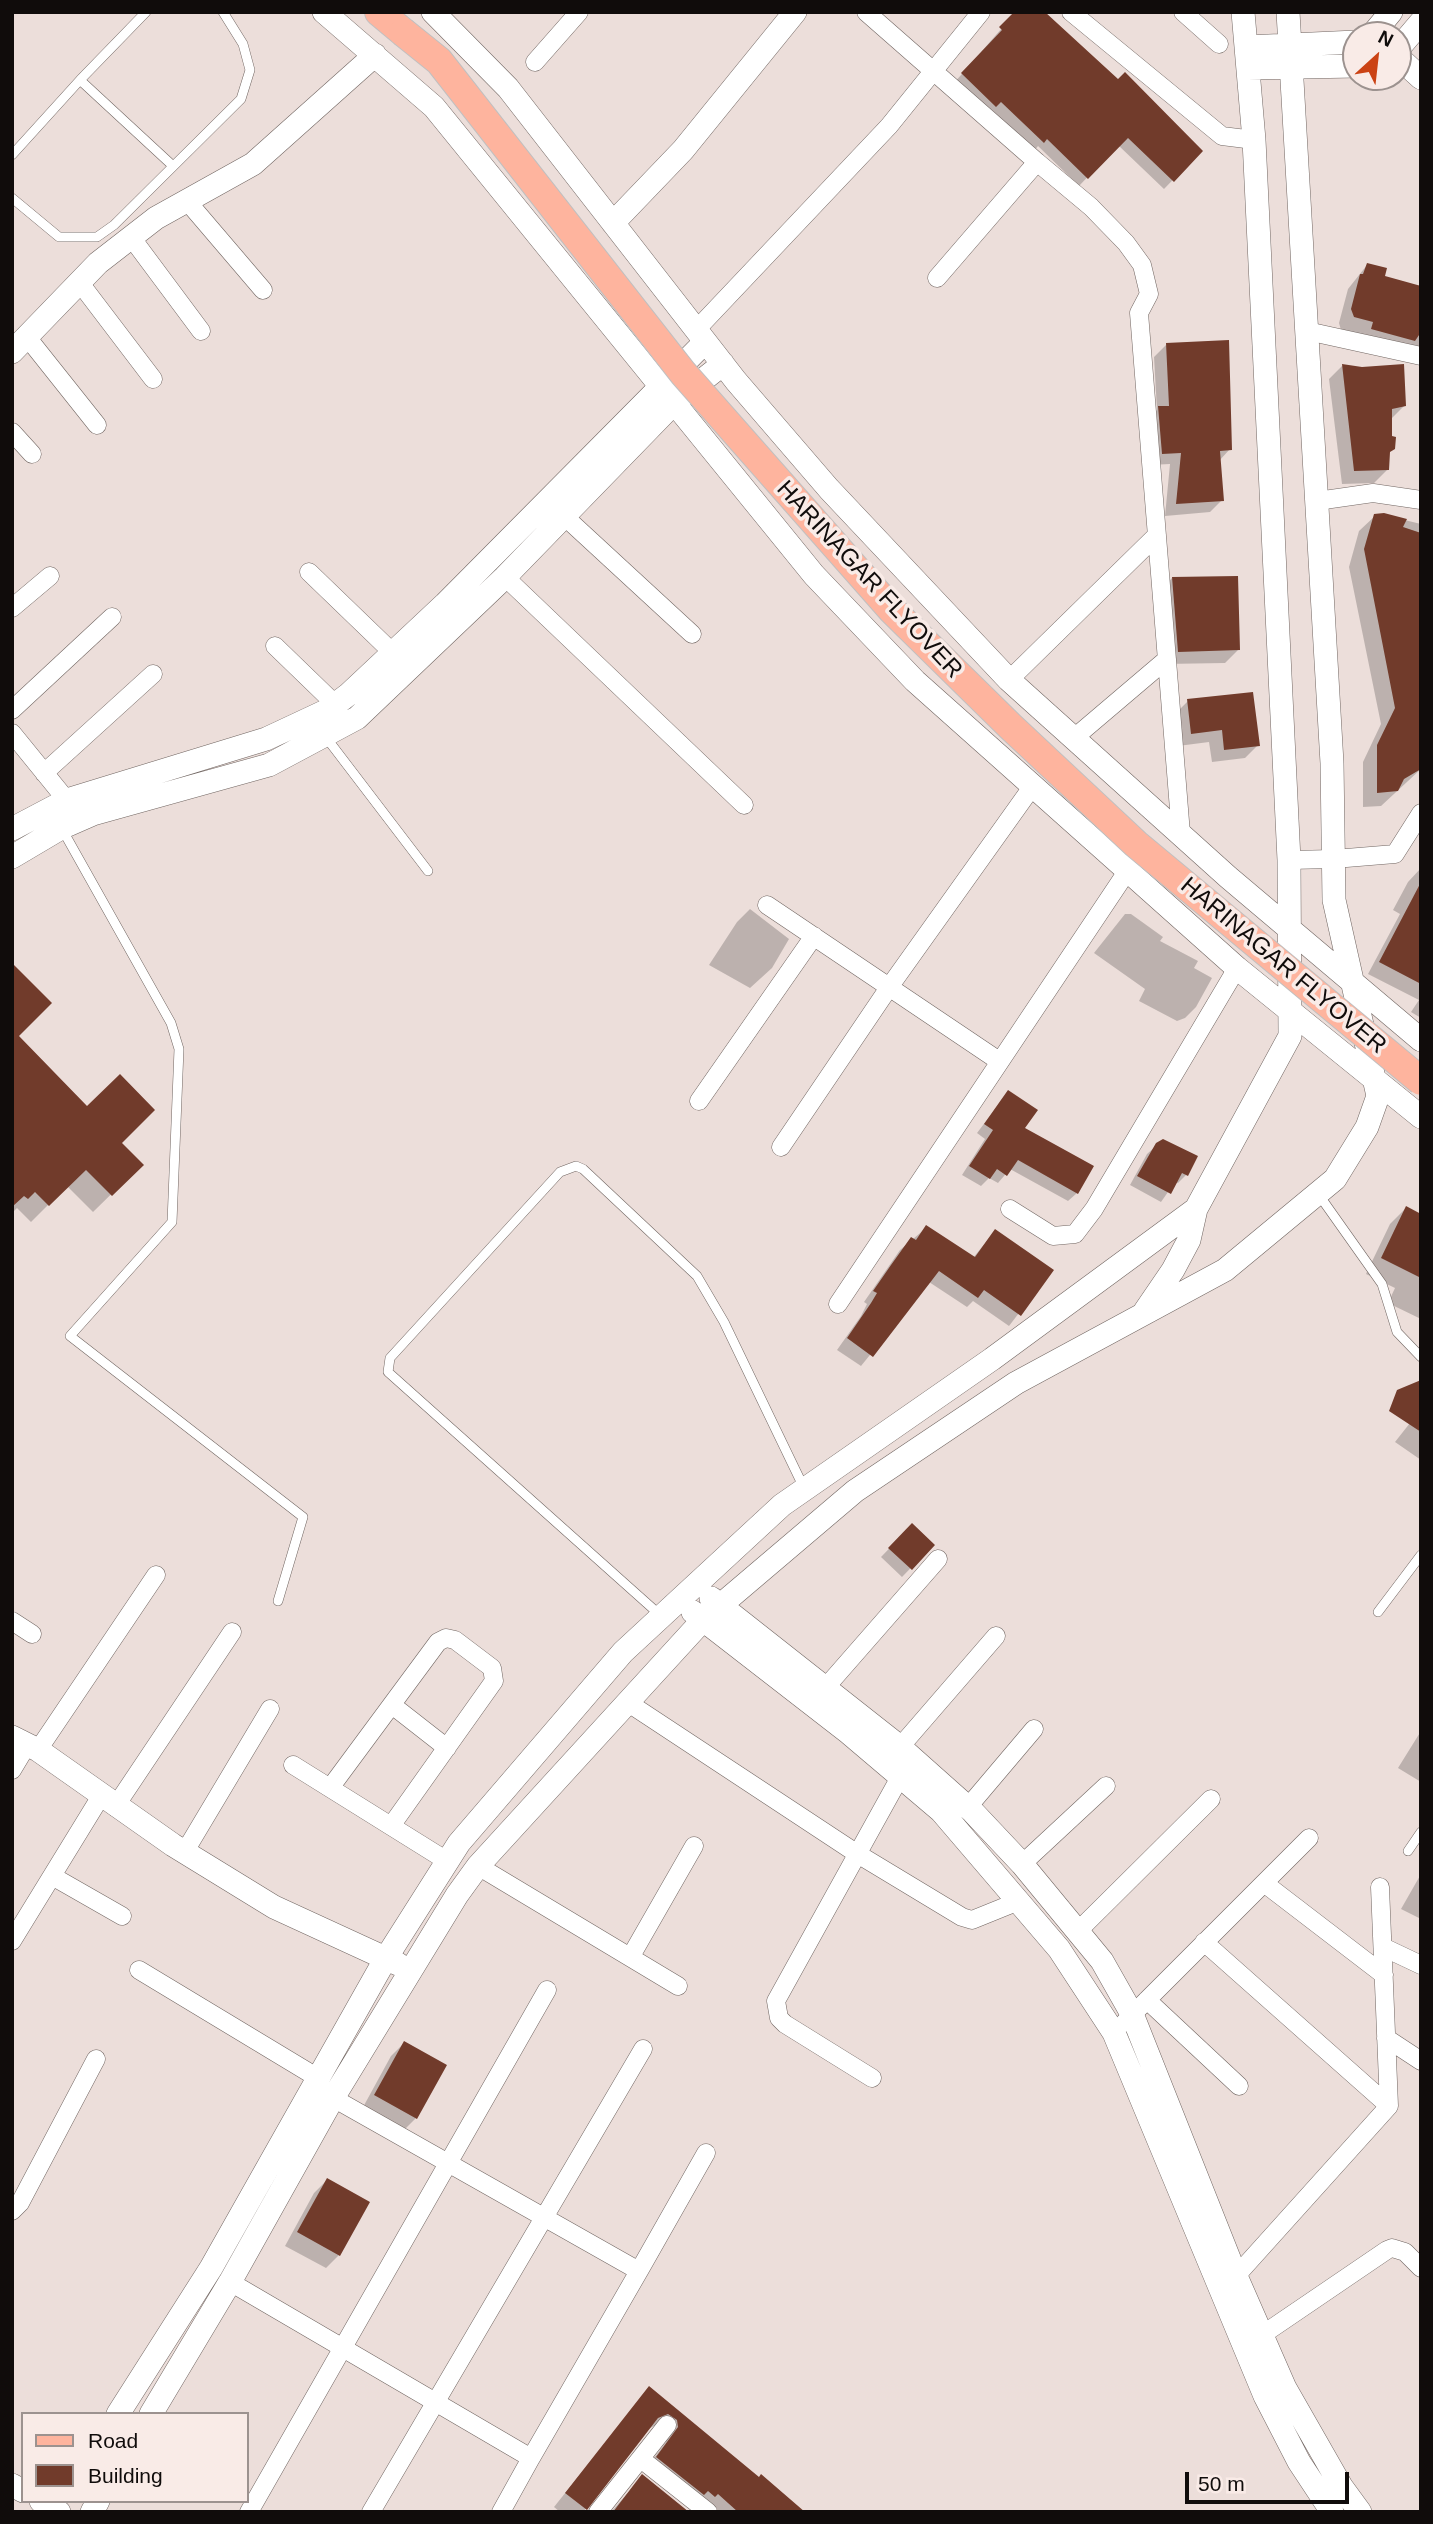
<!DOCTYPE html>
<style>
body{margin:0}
#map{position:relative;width:1433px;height:2524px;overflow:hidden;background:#ecdeda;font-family:Helvetica,sans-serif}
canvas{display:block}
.frame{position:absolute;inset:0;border:14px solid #100c0b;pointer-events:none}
.legend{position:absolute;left:21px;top:2412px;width:228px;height:91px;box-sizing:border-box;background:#f9ebe7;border:2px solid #9c928f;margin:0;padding:9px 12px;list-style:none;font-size:21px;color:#100c0b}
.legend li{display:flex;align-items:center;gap:14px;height:35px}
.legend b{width:35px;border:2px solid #9c928f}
.north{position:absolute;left:1342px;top:21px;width:70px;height:70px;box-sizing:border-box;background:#f9ebe7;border:2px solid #9c928f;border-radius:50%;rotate:27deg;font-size:19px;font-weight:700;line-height:28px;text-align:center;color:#100c0b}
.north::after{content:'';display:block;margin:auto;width:24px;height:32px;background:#cb4315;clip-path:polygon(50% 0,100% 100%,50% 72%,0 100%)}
.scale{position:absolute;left:1185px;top:2472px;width:164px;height:32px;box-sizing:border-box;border:4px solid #100c0b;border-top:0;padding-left:9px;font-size:21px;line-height:24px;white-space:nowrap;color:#100c0b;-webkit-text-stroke:5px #f9ebe7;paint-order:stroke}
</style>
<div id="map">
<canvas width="1433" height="2524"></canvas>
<div class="frame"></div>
<ul class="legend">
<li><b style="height:9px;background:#feb49e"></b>Road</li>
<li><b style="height:19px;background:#713b2b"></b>Building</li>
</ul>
<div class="north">N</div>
<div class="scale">50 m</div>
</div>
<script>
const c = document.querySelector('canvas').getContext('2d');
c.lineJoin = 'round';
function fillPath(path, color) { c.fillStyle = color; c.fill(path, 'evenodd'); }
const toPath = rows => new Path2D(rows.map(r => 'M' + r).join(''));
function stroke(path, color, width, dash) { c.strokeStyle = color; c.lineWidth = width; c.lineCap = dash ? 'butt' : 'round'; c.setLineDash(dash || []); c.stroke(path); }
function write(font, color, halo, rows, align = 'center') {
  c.font = font + ' Helvetica,sans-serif'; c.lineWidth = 7; c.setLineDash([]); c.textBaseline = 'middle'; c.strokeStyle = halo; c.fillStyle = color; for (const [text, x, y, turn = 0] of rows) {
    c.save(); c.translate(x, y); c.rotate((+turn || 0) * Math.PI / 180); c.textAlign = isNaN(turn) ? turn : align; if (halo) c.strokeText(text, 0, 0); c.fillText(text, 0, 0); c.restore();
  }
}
fillPath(toPath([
 [1016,12,1118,81,1201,151,1164,189,1118,145,1079,186,1038,146,1035,150,991,109,986,114,954,83],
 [1367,265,1383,277,1417,287,1421,284,1421,352,1341,330,1339,323,1348,289],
 [1166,345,1230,449,1219,461,1222,500,1210,512,1165,516,1170,464,1150,465,1147,420,1157,410,1154,357],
 [1342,366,1362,369,1405,405,1392,418,1387,470,1374,483,1342,484,1329,379],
 [1384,515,1421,524,1421,769,1381,806,1363,807,1363,762,1381,724,1349,567,1359,531,1375,516],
 [1172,578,1238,650,1225,663,1165,664,1159,591],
 [1188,701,1258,745,1245,758,1212,762,1209,742,1178,746,1175,714],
 [1421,868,1421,1018,1411,1012,1419,1000,1368,974,1400,914,1393,910,1408,882],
 [750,909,789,939,772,968,750,988,709,965,737,922],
 [1125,914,1131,914,1163,937,1160,941,1198,961,1194,968,1212,978,1196,1007,1185,1018,1177,1021,1139,1001,1145,989,1094,953],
 [12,980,16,1036,141,1165,93,1212,67,1186,31,1222,17,1208,12,1213],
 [1008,1092,1023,1128,1077,1193,1068,1201,1010,1169,998,1183,989,1178,981,1186,962,1175,985,1139,977,1133],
 [1157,1145,1186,1175,1178,1183,1175,1182,1161,1202,1130,1185,1147,1154],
 [1406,1208,1421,1216,1421,1319,1388,1303,1395,1288,1366,1274,1390,1224],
 [926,1228,973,1258,995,1231,1052,1270,1009,1326,973,1301,967,1307,929,1282,861,1366,837,1350,861,1316,867,1304,864,1302,900,1250],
 [1421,1409,1421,1460,1395,1442],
 [912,1525,933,1545,902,1577,881,1557],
 [1421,1731,1421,1782,1398,1768],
 [1421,1874,1421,1919,1401,1909],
 [404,2043,416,2118,403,2131,362,2109,391,2056],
 [327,2180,368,2202,339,2255,326,2268,285,2246,314,2193],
 [649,2388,759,2479,802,2512,697,2512,645,2470,666,2442,665,2433,654,2426,648,2429,583,2512,560,2512,554,2507],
 [642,2477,687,2512,611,2512]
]), '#0003');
fillPath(toPath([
 [1014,12,1045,12,1118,79,1125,72,1203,151,1174,182,1128,138,1088,179,1047,139,1044,143,1001,102,996,107,961,73,1002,30,999,27],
 [1367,263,1387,268,1385,276,1421,286,1421,332,1415,341,1371,329,1373,322,1354,317,1351,309,1360,274,1363,274],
 [1229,340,1232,450,1220,451,1224,501,1176,504,1181,453,1162,454,1158,406,1169,406,1166,343],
 [1342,364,1362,367,1404,364,1406,406,1392,409,1392,436,1396,437,1395,449,1390,452,1389,470,1354,471],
 [1384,513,1407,519,1403,527,1421,533,1421,769,1404,779,1398,791,1377,793,1377,745,1395,708,1364,549,1374,514],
 [1238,576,1240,650,1178,652,1172,577],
 [1253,692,1260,746,1224,750,1222,730,1191,734,1187,699],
 [1421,882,1421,984,1379,962],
 [12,963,52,1003,19,1036,87,1106,120,1074,155,1110,122,1143,144,1165,112,1196,86,1170,49,1206,35,1192,28,1199,24,1196,12,1207],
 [1008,1090,1038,1110,1025,1128,1094,1166,1078,1194,1018,1160,1007,1176,997,1169,990,1179,969,1166,993,1130,984,1124],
 [1163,1139,1198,1156,1188,1176,1182,1173,1171,1194,1137,1176,1156,1143],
 [1406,1206,1421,1214,1421,1278,1381,1258],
 [926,1225,975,1257,995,1229,1054,1270,1021,1316,984,1290,978,1298,939,1271,873,1357,847,1338,871,1303,877,1293,873,1291,891,1265,911,1237,916,1240],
 [1421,1380,1421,1432,1389,1411,1397,1390],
 [912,1523,935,1545,912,1570,888,1548],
 [404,2041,447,2065,417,2119,374,2095],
 [327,2178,370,2202,340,2256,297,2232],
 [649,2386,759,2477,761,2474,805,2512,738,2512,718,2494,715,2497,708,2491,704,2495,656,2457,678,2427,677,2420,668,2414,658,2418,587,2510,565,2493],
 [642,2474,689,2512,613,2512]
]), '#713b2b');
const service = toPath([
 [146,12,80,80,173,166],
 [12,155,80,80],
 [12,198,59,237,97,237,114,225,241,99,250,70,243,44,223,12],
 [325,736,428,871],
 [62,829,171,1023,179,1049,172,1222,70,1336,303,1517,278,1601],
 [1319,1195,1382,1284,1397,1332,1421,1357],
 [1378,1612,1421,1555],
 [660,1615,388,1372,390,1358,560,1172,576,1166,583,1169,697,1276,724,1322,804,1488],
 [1408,1851,1421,1832]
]);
const minor = toPath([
 [866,12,1037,162,937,278],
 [1071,12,1222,136,1254,140],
 [1183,12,1219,44],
 [535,62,579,12],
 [1037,162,1091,207,1126,243,1142,265,1149,294,1139,313,1181,834],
 [187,201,263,290],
 [131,237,201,331],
 [80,283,153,379],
 [696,330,889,126,981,12],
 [1307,331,1421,356],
 [27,337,97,425],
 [12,432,32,454],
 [1317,501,1373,493,1421,500],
 [564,516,692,634],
 [309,572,393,653],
 [505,577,744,805],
 [12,608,50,576],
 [275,646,335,704],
 [1009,680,1157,535],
 [12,710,112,617],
 [12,733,73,808],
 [1074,738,1167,659],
 [44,773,153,674],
 [1289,860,1334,859,1395,854,1421,813],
 [767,905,999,1061],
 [699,1101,814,936],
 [781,1147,890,986,1032,787],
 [1010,1209,1053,1236,1075,1234,1094,1209,1237,968],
 [838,1304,1128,870],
 [12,1621,32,1634],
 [826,1687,938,1559],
 [627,1702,856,1853,962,1917,972,1920,1019,1901],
 [392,1705,447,1748],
 [900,1747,996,1636],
 [38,1750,156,1575],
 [293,1765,447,1861],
 [12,1770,27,1745],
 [330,1788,438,1642,446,1638,455,1640,492,1668,494,1681,391,1826],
 [115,1807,232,1632],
 [968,1807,1034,1729],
 [184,1853,270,1709],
 [1022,1864,1106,1786],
 [478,1866,678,1986],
 [52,1876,122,1916],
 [1264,1883,1384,1975],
 [1380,1887,1389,2106],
 [1078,1931,1211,1799],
 [12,1941,101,1796],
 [1204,1942,1389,2106,1236,2276],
 [1383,1947,1421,1965],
 [631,1956,694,1846],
 [139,1970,318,2078],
 [1147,2000,1239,2086],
 [1124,2023,1309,1838],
 [1386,2038,1421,2061],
 [872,2078,785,2024,779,2018,776,2001,900,1777],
 [333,2098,639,2271,706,2153],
 [12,2211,20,2203,96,2059],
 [230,2282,531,2458,639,2271],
 [1262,2335,1387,2250,1392,2248,1405,2252,1421,2268],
 [641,2459,708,2512],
 [249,2512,547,1990],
 [371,2512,643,2049],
 [501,2512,531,2458],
 [598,2512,667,2425]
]);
const tertiary = toPath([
 [324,12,434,107,814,575,915,681,1237,968,1421,1117],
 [433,12,508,88,736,381,829,489,1009,680,1228,877,1421,1040],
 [1372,35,1391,12],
 [1247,47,1356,42],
 [1398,49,1421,22],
 [1398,57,1421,78],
 [1248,68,1356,66],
 [613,223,683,150,795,12],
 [12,352,98,263,156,218,253,164,375,55],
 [12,829,67,800,266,739,328,710,349,694,445,604,705,342],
 [12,857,61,828,93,814,269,765,357,718,505,577,675,402,723,364],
 [1145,1311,1173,1270,1189,1240,1196,1209,1290,1036,1289,860,1254,140,1243,12],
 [711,1598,900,1747,973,1812,1022,1864,1102,1961,1132,2014,1236,2276,1285,2388,1341,2486,1360,2512],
 [693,1612,849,1733,941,1811,1059,1949,1114,2033,1265,2396,1299,2462,1332,2512],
 [12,1737,38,1750,173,1845,274,1907,398,1964],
 [118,2414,211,2268,386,1958,459,1843,623,1652,782,1505,992,1359,1196,1209],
 [151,2414,230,2282,333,2098,457,1895,478,1866,702,1621,855,1491,1016,1383,1225,1270,1335,1179,1367,1127,1378,1096,1334,900,1332,763,1288,12],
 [12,2485,23,2491],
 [41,2501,59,2512],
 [92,2512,98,2501]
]);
const primary = toPath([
 [379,12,403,32]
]);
stroke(service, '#716662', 10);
stroke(minor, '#716662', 19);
stroke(tertiary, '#716662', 24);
stroke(primary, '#c1c0c0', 30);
stroke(service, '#fff', 9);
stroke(minor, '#fff', 18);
stroke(tertiary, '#fff', 23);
stroke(primary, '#feb49e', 28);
const primaryBridge = toPath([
 [403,32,439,61,683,373,892,610,1010,726,1136,844,1421,1081]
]);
stroke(primaryBridge, '#c1c0c0', 30, []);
stroke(primaryBridge, '#feb49e', 28);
write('24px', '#100c0b', '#f9ebe7', [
 ["HARINAGAR FLYOVER",869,580,47],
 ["HARINAGAR FLYOVER",1283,966,40]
]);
</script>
